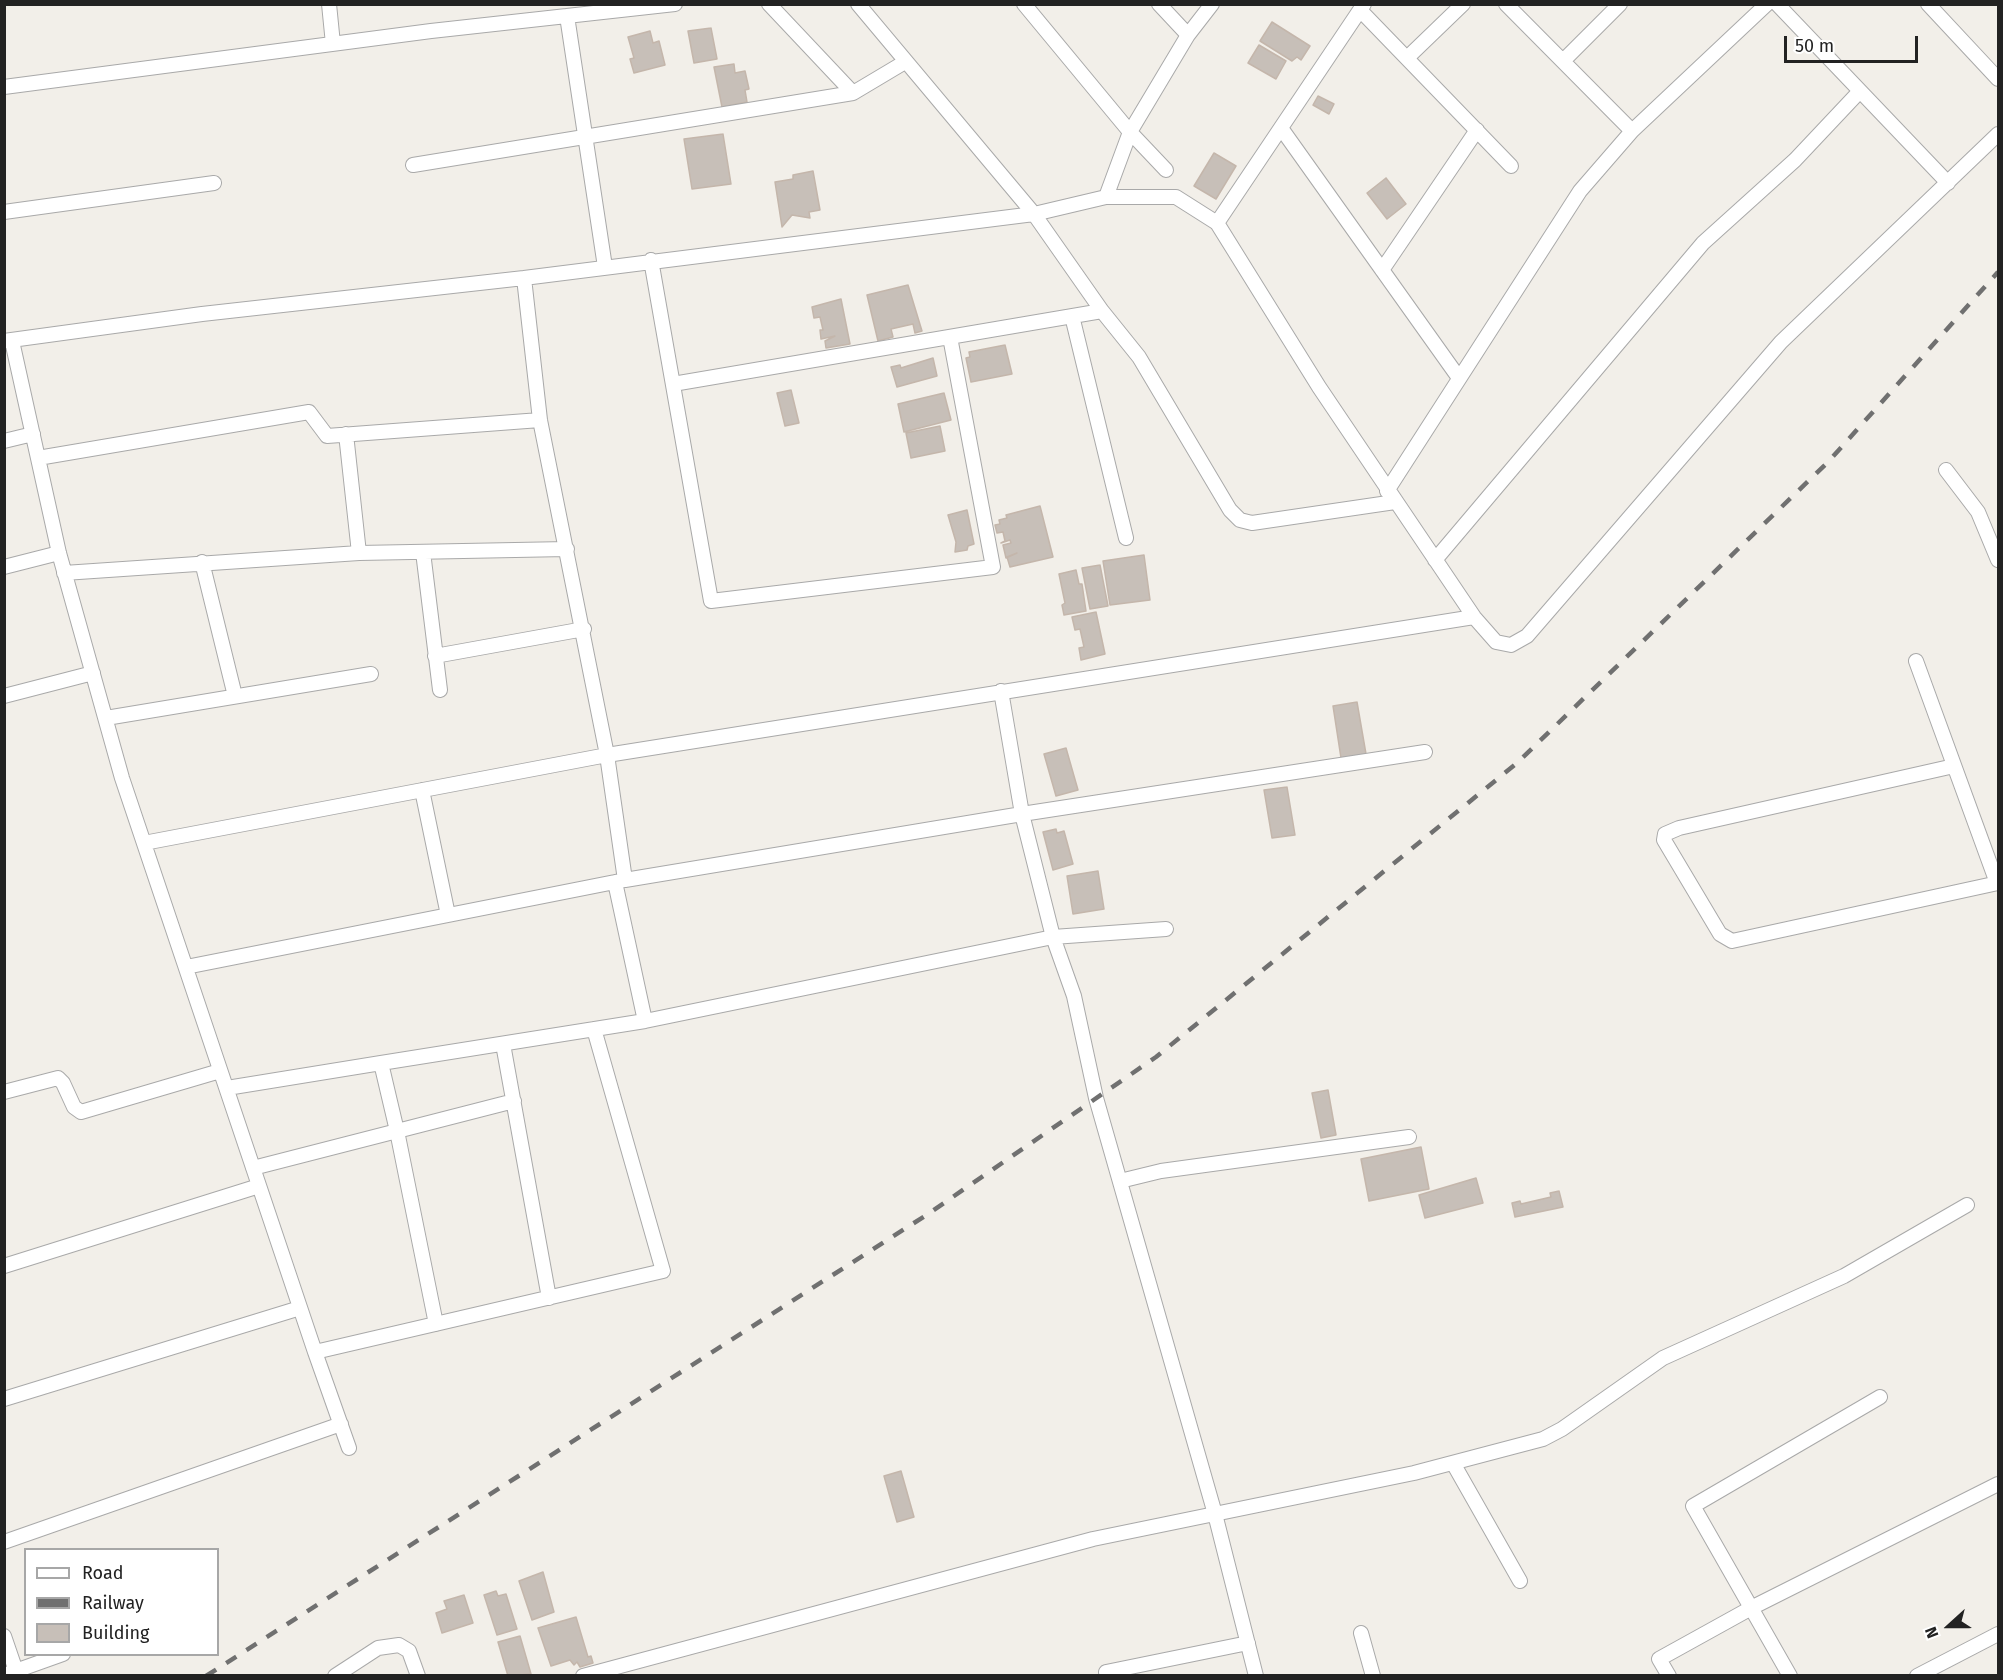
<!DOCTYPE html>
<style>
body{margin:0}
#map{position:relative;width:2003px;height:1680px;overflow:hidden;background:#f2efe9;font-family:"Fira Sans",sans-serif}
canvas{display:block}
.frame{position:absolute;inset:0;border:6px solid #222;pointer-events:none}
.legend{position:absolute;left:24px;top:1548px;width:195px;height:108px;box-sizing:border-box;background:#fff;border:2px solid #a7a7a7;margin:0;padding:8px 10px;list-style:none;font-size:18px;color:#222}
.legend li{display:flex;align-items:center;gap:12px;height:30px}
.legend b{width:30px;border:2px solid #a7a7a7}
.north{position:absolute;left:1919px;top:1596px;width:60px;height:60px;-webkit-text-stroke:4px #fff;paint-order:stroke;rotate:249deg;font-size:16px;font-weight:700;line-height:24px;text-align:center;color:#222}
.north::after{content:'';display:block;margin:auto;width:21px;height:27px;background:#222;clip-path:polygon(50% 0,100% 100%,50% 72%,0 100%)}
.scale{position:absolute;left:1784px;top:36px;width:134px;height:27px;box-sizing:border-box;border:3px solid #222;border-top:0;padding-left:8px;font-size:18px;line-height:21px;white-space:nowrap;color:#222;-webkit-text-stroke:4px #fff;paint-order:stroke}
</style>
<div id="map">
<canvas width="2003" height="1680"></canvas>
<div class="frame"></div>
<ul class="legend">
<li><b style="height:8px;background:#fff"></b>Road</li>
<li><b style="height:8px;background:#707070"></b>Railway</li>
<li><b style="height:16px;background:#c7bfb8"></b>Building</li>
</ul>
<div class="north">N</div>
<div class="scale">50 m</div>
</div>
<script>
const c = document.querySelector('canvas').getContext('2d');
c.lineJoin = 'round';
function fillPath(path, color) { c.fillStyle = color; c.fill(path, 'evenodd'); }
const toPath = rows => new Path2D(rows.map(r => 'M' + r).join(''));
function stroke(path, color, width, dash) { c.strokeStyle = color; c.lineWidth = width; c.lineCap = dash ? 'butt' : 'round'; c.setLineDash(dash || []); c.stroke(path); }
const building = toPath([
 [1272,22,1310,46,1301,60,1297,57,1292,61,1260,41,1272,22],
 [711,28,717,59,694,63,688,31,711,28],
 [650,31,653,43,659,41,665,65,634,73,630,59,634,58,628,37,650,31],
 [1259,45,1286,61,1276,79,1248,63,1259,45],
 [734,64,735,73,745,71,749,89,745,90,747,102,722,107,714,67,734,64],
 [1318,96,1334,104,1329,114,1313,105,1318,96],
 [723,134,731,184,692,189,684,139,723,134],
 [1214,153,1236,166,1216,199,1194,186,1214,153],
 [813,171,820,210,809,212,810,218,792,215,782,227,775,182,793,179,793,175,813,171],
 [1386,178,1406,204,1387,219,1367,193,1386,178],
 [908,285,922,331,915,333,913,324,891,329,893,337,878,341,867,295,908,285],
 [841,299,850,344,826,348,825,341,835,336,821,339,820,330,823,330,820,317,814,318,812,307,841,299],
 [1005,345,1012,374,971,382,966,358,970,357,969,352,1005,345],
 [933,358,937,376,897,387,891,367,900,365,901,368,933,358],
 [791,390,799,423,785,426,777,393,791,390],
 [944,393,951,420,904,432,898,404,944,393],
 [940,426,945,451,911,458,906,433,940,426],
 [1040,506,1053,557,1010,567,1007,557,1017,553,1006,558,1003,545,1011,543,1010,540,1001,543,1005,541,1003,532,997,533,995,525,1000,524,999,520,1007,518,1006,515,1040,506],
 [967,510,974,544,968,546,967,550,955,552,956,542,948,515,967,510],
 [1144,555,1150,600,1110,605,1103,561,1144,555],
 [1100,565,1108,606,1090,609,1082,568,1100,565],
 [1076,570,1079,584,1082,584,1086,611,1064,615,1062,605,1065,603,1059,574,1076,570],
 [1096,612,1105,654,1081,660,1079,648,1084,647,1080,629,1075,630,1072,617,1096,612],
 [1357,702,1366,754,1341,758,1333,706,1357,702],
 [1066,748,1078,790,1056,796,1044,754,1066,748],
 [1287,787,1295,835,1272,838,1264,790,1287,787],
 [1056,829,1057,833,1064,831,1073,864,1053,870,1043,832,1056,829],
 [1098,871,1104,909,1073,914,1067,876,1098,871],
 [1328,1090,1336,1135,1321,1138,1312,1093,1328,1090],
 [1421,1147,1429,1189,1369,1201,1361,1159,1421,1147],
 [1476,1178,1483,1203,1425,1218,1419,1195,1476,1178],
 [1559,1191,1563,1207,1515,1217,1512,1203,1520,1201,1521,1204,1551,1197,1550,1193,1559,1191],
 [901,1471,914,1517,897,1522,884,1476,901,1471],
 [543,1572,554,1612,532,1620,519,1581,543,1572],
 [496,1591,498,1596,506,1594,517,1629,497,1635,484,1595,496,1591],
 [464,1595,473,1623,442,1633,436,1613,447,1609,444,1601,464,1595],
 [576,1617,588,1657,591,1656,593,1663,580,1667,577,1662,574,1665,570,1660,551,1666,538,1628,576,1617],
 [520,1636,531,1674,508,1676,498,1642,520,1636]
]);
fillPath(building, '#c7bfb8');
stroke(building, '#c4b6ab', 1.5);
const street = toPath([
 [329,4,333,44],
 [769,4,853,93],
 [1024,4,1130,132,1166,170],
 [1159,4,1188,35],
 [1506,4,1632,131],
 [1777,4,1948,183],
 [1928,4,1998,79],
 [1360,10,1511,166],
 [567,16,605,267],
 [1407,58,1463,4],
 [1563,61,1620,4],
 [4,87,431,31,675,4],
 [1281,128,1459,378],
 [413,165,853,93,905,62],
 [1106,197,1130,132,1188,35,1212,4],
 [4,212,214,183],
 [1217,223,1364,4],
 [651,260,711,601,993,567,950,337],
 [1382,270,1477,130],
 [524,278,540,420,607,755,625,880],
 [1102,311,1139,357,1230,510,1240,520,1252,523,1395,502],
 [1072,316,1126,538],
 [4,341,202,314,524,278,1034,214,1106,197,1176,197,1217,223,1319,387,1474,617,1496,642,1511,645,1527,636,1781,342,1998,134],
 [12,341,59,553,122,778,315,1352,663,1271,594,1029],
 [673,384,1102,311,1034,214,858,4],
 [346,434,359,553,567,549],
 [4,441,33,434],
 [38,458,309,412,327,436,540,420],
 [1946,470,1978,512,1998,560],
 [1387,491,1580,191,1632,131,1767,4],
 [423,552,440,690],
 [1435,560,1703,243,1795,160,1860,91],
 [202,562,235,696],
 [4,567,59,553],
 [64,573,359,553],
 [435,656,584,629],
 [1916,661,1997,883],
 [1001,691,1022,814,1053,937,1074,996,1096,1098,1215,1514,1256,1676],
 [4,696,93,673],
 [106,718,371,674],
 [1954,766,1679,828,1665,834,1664,840,1720,934,1732,941,1998,883],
 [422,790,448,915],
 [144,843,607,755,1474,617],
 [615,882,645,1021,1053,937,1166,929],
 [186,967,625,880,1022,814,1425,752],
 [503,1044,549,1298],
 [381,1063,645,1021],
 [227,1088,381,1063,397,1131,436,1324],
 [4,1092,58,1078,63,1083,74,1107,81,1112,220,1071],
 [253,1168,514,1101],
 [1120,1181,1161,1171,1409,1137],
 [4,1266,259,1186],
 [315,1352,349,1448],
 [4,1399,300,1308],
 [1453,1463,1520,1581],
 [4,1542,341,1424],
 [1361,1633,1373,1676],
 [4,1636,16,1671],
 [4,1675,63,1654],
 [335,1676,378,1648,399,1645,409,1651,418,1676],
 [583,1676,1093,1539,1414,1473,1543,1439,1562,1429,1663,1358,1844,1276,1967,1205],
 [1107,1676,1106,1672,1248,1643],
 [1669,1676,1659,1659,1753,1607,1998,1484],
 [1790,1676,1693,1506,1880,1397],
 [1917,1676,1998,1634]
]);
stroke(street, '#a9a9a9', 16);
stroke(street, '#fff', 14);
stroke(toPath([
 [206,1676,928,1214,1156,1057,1517,763,1829,461,1998,272]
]), '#707070', 4.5, [12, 12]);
</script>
